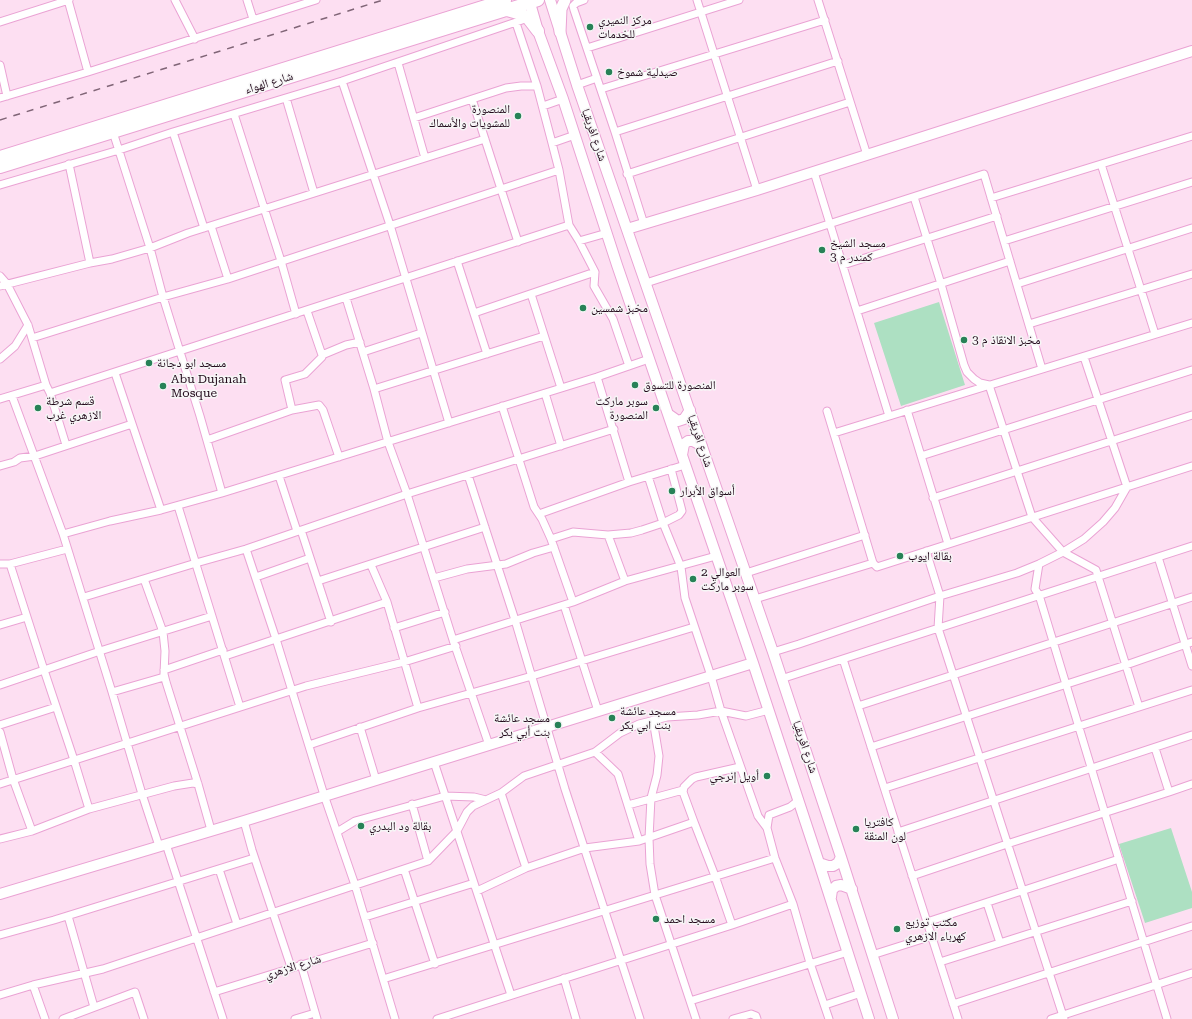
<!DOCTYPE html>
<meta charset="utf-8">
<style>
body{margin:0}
canvas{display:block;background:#fddff2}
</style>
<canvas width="1192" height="1019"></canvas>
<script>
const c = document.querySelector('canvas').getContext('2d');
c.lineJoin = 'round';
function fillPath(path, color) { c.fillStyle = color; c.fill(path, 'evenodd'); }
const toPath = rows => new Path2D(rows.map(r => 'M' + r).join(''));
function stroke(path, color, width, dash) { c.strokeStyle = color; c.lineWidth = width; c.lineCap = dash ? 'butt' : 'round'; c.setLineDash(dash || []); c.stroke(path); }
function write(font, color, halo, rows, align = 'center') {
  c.font = font + ' "Roboto Serif","Noto Naskh Arabic",serif'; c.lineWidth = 3; c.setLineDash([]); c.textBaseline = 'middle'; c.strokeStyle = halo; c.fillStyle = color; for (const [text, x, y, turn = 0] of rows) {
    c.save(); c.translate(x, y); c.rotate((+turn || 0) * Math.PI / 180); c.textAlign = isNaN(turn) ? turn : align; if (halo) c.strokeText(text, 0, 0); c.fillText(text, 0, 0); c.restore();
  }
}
fillPath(toPath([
 [939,302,965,385,901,406,874,323],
 [1171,828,1192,892,1192,908,1145,923,1119,844]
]), '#ade0c2');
const street = toPath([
 [68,0,88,72],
 [175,0,195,39],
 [247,0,253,19],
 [584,0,576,3,573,6,574,10,615,132,644,224],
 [697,0,757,190],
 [818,0,867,155],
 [0,22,69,0],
 [516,23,537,86,552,143,559,170,569,225,579,241,595,272,594,286,613,319,629,366],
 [587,48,739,0],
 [398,63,425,158],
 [0,65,7,96],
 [342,81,390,225,449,423],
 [577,85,597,78],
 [601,89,825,20],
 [0,98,88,72,316,0],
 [286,98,314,193],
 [472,99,518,242],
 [543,106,563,99],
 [234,114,281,261,296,314],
 [414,118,506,88,521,86,537,86],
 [113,132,150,248,163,297,200,416,222,493],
 [173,132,204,228],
 [615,132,838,61],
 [552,143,575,135],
 [69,164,90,263],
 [1101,164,1155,334],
 [814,172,889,416],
 [627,174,850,102],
 [0,185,119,150,173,132,342,81,528,18],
 [914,197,941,284,964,365,967,372,974,379,980,383,989,385,1032,517,1063,552,1096,570,1139,707],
 [991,198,1192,136],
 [211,226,228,279],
 [579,241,607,233],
 [1004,241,1192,182],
 [457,261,487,354],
 [843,265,997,216],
 [0,276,7,284,28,325,46,385],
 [646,283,984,174,1042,369],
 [1017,284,1192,228],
 [0,286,90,263,112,259,150,248,188,233,485,139],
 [531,294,561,388],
 [346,298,374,389,388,442,407,494,453,640,489,745],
 [307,311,322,355],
 [857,311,1010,261],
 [474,313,595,272],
 [1029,324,1192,274],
 [32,338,163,297,228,279,559,170],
 [363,352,421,333],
 [0,359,15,346,28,325],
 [115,373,161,510],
 [597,377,629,482],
 [374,389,544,336],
 [50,393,66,445],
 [545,393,561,446],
 [12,396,63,534,112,692,142,794,159,846],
 [0,399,46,385,50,393,569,225],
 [502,406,534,507,542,519,551,539,573,602],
 [292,410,285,380,305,374,322,357,322,355,346,345,360,342],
 [907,410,948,544],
 [827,411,873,563,877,567,1192,466],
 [834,433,1192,323],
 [207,440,292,410,319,405,323,410,339,457],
 [921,456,1192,370],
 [0,466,14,462,20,458,35,456,132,424],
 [468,475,515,620,565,789,640,1019],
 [279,476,297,531],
 [648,476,663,523,681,567,685,598,711,676,721,711,758,816,767,828,775,858,793,904,810,963,829,1019],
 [933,498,1192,415],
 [178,506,240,707],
 [539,514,629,482,685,465],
 [301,530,331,622],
 [63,534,110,521,161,510,222,493,597,377,649,359],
 [608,535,625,581],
 [551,539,573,532,608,535,631,533,642,530,663,523,679,515,682,511,681,507,671,469],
 [246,549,276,639,324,795,355,885,395,1019],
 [926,551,940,596,938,628,1064,1019],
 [1158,557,1192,666],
 [0,564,10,564,67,549],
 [10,564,44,670,74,760,89,809],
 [1039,564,1035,589,1039,595,1167,1019],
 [371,565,387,602,418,708],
 [746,573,865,535],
 [256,577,310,558],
 [434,578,467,569,506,564,533,553,554,547],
 [144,579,163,632,165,651,164,674,166,682,198,784,211,830],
 [318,581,485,527],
 [84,597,196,563,246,549,407,494,614,429],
 [755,599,873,563],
 [564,605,598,711],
 [0,625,27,617],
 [394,628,445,612],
 [453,640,573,602,625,581,716,556],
 [773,652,799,644,940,596,1017,573,1039,564,1063,552,1084,539,1103,522,1115,508,1127,487,1084,357],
 [225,656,387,602],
 [843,659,958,1019],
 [164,670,223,650],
 [781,679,1192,546],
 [0,685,100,651,212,616],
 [112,692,164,677],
 [858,706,1192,597],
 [653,720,659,756,657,775,651,798,649,838,650,864,655,895,696,1019],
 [0,725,56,707],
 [360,727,376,780],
 [0,732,13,779,32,831],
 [309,745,418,708,532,676,694,627],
 [871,747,1126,665,1192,642],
 [1155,748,1169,792],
 [595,752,618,774,639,841],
 [434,762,511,995],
 [0,784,306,686,404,662,456,646],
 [885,788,1192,690],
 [501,793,526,868],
 [412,804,428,861],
 [628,805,683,790],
 [244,821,252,850,291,967],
 [694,822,715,876,732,925],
 [767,828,769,815,790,807,799,800],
 [337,832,355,821,445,796,474,797,486,800],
 [898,832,1192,735],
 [0,839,32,831,89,809,174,786,193,783,198,784],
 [166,844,223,1019],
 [219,869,237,924],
 [404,869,435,964],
 [912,876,1007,844,1169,792,1192,784],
 [477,891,526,868,585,848,639,841,694,822,683,792,684,787,692,779,696,777,740,767],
 [987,903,1000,943],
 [68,916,94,1007],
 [365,917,474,883],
 [927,922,1119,859],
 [0,935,54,920,254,858],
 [872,955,932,936],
 [940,962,1132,901],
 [301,964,317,1019],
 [564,978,576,1019],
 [383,979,775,858],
 [33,985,45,1019],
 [214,992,373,943],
 [0,995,33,985,103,969,428,861,457,831,467,812,473,806,501,793,524,776,595,752,620,733,639,724,667,717,698,715,721,711,746,716,769,710],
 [690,1001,848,952],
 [953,1004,1192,926],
 [825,1005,861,993],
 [63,1019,135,992,144,1019],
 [295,1019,315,1013],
 [437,1019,732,925,793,904],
 [733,1019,751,1014,756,1016,757,1019],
 [1051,1019,1192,973]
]);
const secondary = toPath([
 [550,0,577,85,773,652,841,857,893,1019],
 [530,3,538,31,563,99,617,265,753,663,819,863,869,1019],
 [627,229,757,190,1192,51],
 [668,414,678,421,684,419,690,410],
 [682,455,684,444,688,441,693,441,702,446],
 [819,863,828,866,833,866,838,863,841,857],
 [0,894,244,821,753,663],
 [831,897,832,890,836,886,841,885,852,889]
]);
const primary = toPath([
 [560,32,561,9,565,0]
]);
const highway = toPath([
 [507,10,521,14,528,18,538,31],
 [0,157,505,0],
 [0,167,538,0]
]);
stroke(street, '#eaa3d4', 9);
stroke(secondary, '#eaa3d4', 12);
stroke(primary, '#eaa3d4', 13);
stroke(highway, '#eaa3d4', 14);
stroke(street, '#fff', 7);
stroke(secondary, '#fff', 10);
stroke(primary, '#fff', 11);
stroke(highway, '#fff', 12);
stroke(toPath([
 [0,120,383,0]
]), '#806577', 1.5, [7, 7]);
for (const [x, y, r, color] of [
 [590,27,4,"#278257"],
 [609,72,4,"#278257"],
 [518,116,4,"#278257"],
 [822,250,4,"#278257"],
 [583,308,4,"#278257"],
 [964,340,4,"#278257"],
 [149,363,4,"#278257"],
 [635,385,4,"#278257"],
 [163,386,4,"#278257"],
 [38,408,4,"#278257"],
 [656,408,4,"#278257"],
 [672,491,4,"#278257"],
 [900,556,4,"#278257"],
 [693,579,4,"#278257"],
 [612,718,4,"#278257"],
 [558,725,4,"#278257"],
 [767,776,4,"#278257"],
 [361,826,4,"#278257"],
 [856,829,4,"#278257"],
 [656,919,4,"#278257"],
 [897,929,4,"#278257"]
]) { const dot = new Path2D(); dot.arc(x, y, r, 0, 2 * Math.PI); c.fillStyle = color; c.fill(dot); stroke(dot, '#f6f6f6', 1.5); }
write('12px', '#22091b', '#f6f6f6', [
 ["مركز النميري",598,20],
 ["للخدمات",598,34],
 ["صيدلية شموخ",617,72],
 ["المنصورة",510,109,"right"],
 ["للمشويات والأسماك",510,123,"right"],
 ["مسجد الشيخ",830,243],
 ["كمندر م 3",830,257],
 ["مخبز شمسين",591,308],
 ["مخبز الانقاذ م 3",972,340],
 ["مسجد ابو دجانة",157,363],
 ["Abu Dujanah",171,379],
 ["Mosque",171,393],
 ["المنصورة للتسوق",643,385],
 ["قسم شرطة",46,401],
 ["الازهري غرب",46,415],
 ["سوبر ماركت",648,401,"right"],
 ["المنصورة",648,415,"right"],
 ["أسواق الأبرار",680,491],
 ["بقالة ايوب",908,556],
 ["العوالي 2",701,572],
 ["سوبر ماركت",701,586],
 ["مسجد عائشة",620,711],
 ["بنت ابي بكر",620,725],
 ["مسجد عائشة",550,718,"right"],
 ["بنت أبي بكر",550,732,"right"],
 ["أويل إنرجي",759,776,"right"],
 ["كافتريا",864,822],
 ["لون المنقة",864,836],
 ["بقالة ود البدري",369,826],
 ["مسجد احمد",664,919],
 ["مكتب توزيع",905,922],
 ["كهرباء الازهري",905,936]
], 'left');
write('12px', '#22091b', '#f6f6f6', [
 ["شارع الهواء",269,83,-17],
 ["شارع افريقيا",594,135,71],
 ["شارع افريقيا",700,441,71],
 ["شارع افريقيا",805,747,71],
 ["شارع الازهري",293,967,-17]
]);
</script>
